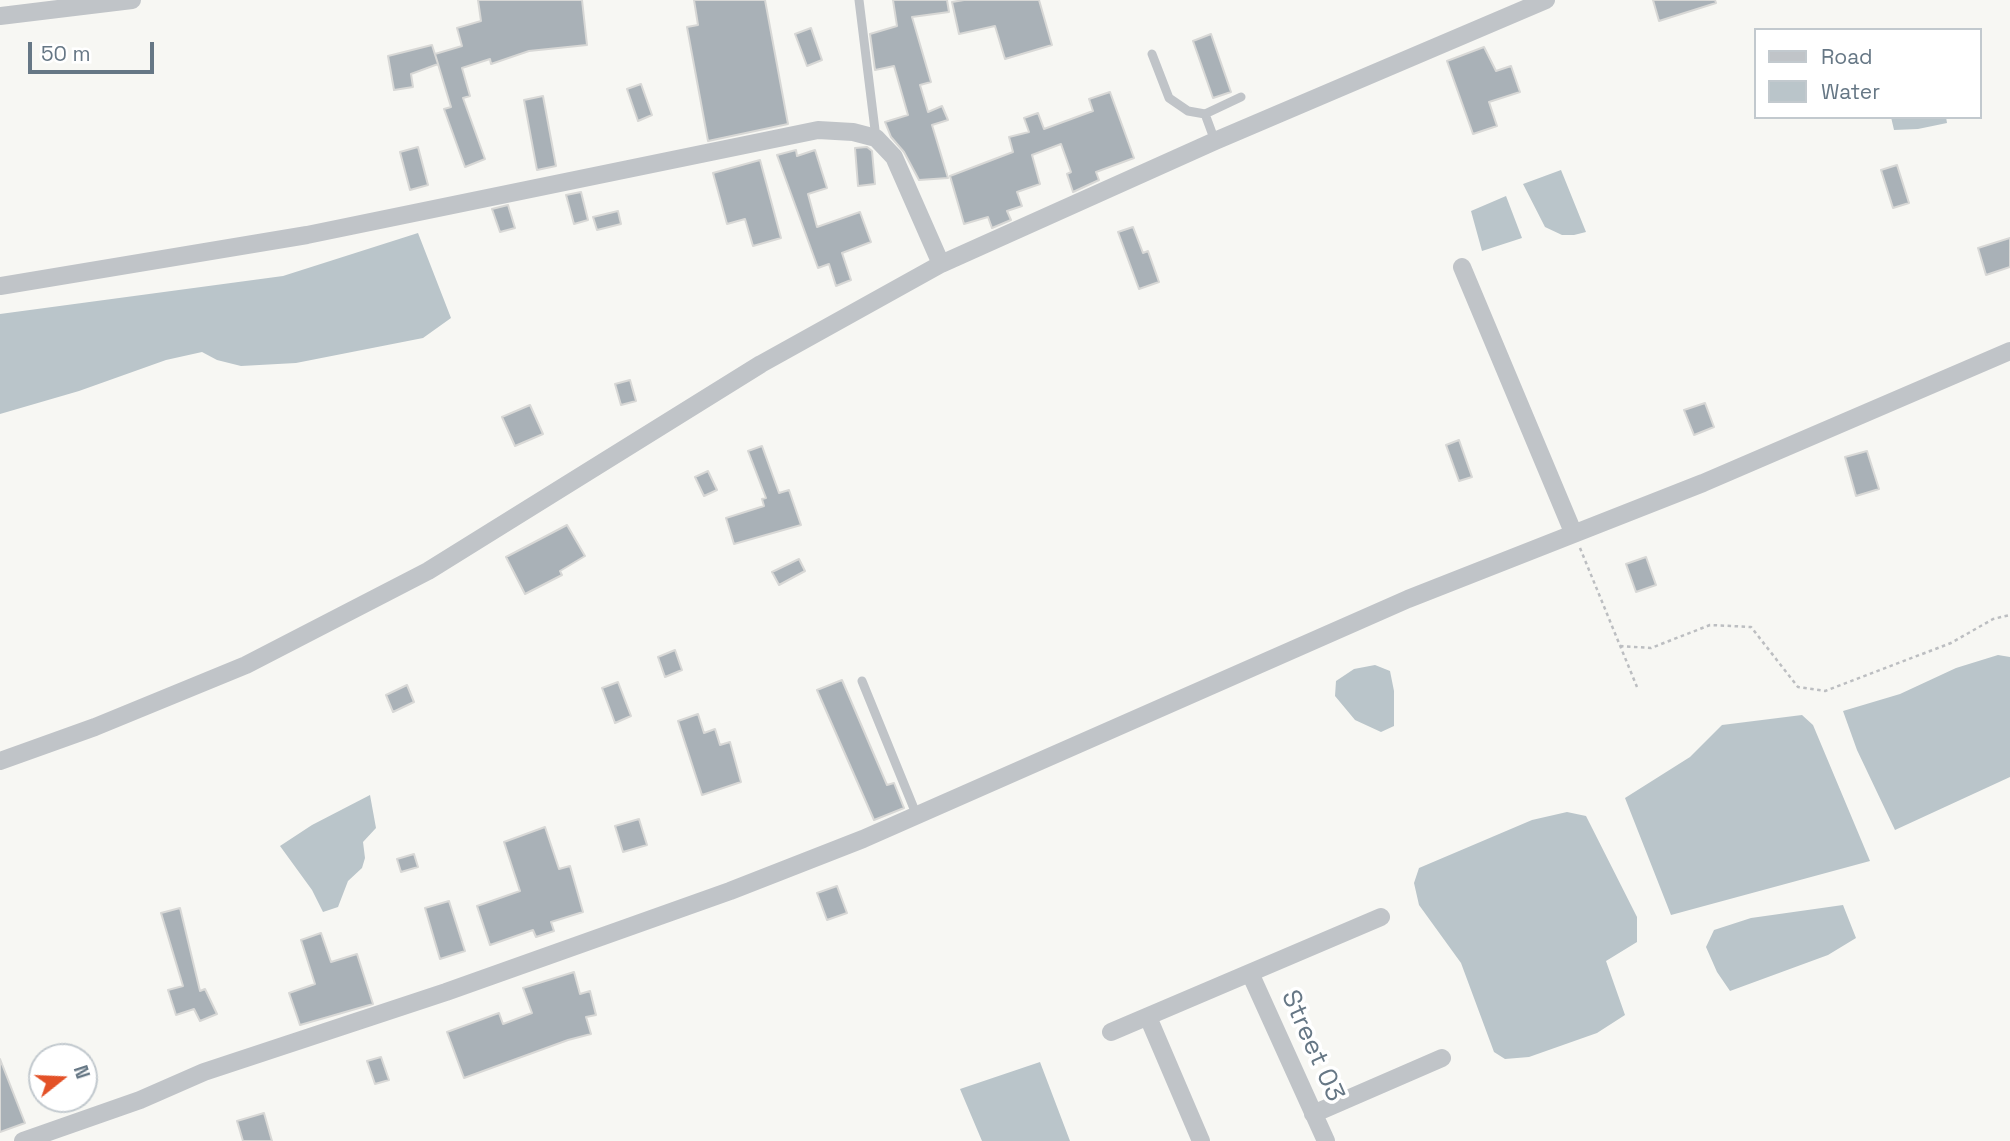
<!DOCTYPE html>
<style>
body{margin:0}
#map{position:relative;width:2010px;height:1141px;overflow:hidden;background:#f7f7f3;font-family:"Space Grotesk",sans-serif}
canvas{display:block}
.legend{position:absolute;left:1754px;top:28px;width:228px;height:91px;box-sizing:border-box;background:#fff;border:2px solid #c2c9ce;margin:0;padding:9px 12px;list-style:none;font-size:21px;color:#667785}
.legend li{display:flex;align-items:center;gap:14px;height:35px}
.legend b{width:35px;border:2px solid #c2c9ce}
.north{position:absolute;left:28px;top:1043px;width:70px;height:70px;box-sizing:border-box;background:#fff;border:2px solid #c2c9ce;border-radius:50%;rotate:72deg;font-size:19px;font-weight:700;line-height:28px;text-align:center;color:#667785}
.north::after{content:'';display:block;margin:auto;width:24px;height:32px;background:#e35127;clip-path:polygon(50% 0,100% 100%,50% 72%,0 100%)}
.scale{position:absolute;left:28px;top:42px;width:126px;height:32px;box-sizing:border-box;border:4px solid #667785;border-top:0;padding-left:9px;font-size:21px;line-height:24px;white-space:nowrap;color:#667785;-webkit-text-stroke:5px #fff;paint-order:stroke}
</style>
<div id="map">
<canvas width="2010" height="1141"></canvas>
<ul class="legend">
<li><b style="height:9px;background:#c0c4c8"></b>Road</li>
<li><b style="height:19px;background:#bac5ca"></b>Water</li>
</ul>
<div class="north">N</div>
<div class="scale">50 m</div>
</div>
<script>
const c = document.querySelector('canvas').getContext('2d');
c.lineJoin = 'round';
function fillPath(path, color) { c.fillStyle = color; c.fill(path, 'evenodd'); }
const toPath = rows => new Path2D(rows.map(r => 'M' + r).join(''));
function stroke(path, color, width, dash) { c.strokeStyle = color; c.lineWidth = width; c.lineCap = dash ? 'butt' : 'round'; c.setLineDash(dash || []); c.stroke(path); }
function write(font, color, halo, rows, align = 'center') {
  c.font = font + ' "Space Grotesk",sans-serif'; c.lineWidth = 7; c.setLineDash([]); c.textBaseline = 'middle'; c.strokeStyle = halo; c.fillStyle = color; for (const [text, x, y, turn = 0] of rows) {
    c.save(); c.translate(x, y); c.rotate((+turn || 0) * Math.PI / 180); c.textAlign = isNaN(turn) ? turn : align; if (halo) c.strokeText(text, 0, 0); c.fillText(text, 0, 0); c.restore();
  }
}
fillPath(toPath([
 [1891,117,1946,117,1947,123,1918,129,1894,130],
 [1561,170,1586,232,1574,235,1562,235,1545,227,1523,184],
 [1506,196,1522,238,1482,251,1471,211],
 [418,233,451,318,423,338,296,363,241,366,217,360,202,352,166,360,79,391,0,414,0,314,283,276],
 [1998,655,2010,657,2010,777,1895,830,1857,750,1843,711,1900,694,1956,668],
 [1375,665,1390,671,1394,691,1394,726,1381,732,1355,720,1335,696,1336,681,1354,669],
 [1802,715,1813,725,1870,861,1671,915,1625,798,1690,757,1722,725],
 [370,795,376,828,363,842,365,858,362,868,348,881,338,907,323,912,312,890,280,846,312,825],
 [1567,812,1586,816,1637,917,1637,942,1606,961,1625,1015,1597,1033,1529,1057,1505,1059,1494,1052,1461,963,1419,905,1414,883,1419,868,1532,820],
 [1843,905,1856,938,1828,955,1730,991,1717,972,1706,947,1714,930,1751,918],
 [1040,1062,1070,1141,982,1141,960,1089]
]), '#bac5ca');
const building = toPath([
 [478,0,582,0,587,45,529,51,491,64,490,59,462,68,470,96,463,98,485,159,465,167,444,109,451,107,435,54,462,46,457,28,481,21,478,0],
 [694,0,765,0,788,124,708,141,687,27,698,25,694,0],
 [893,0,947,0,949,12,912,17,931,82,920,85,928,112,942,106,948,120,932,125,948,178,919,180,904,152,891,137,885,122,908,115,894,66,875,70,870,34,897,26,893,0],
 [964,0,1039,0,1052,45,1005,59,995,26,959,34,952,2,964,0],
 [1653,0,1715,0,1716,3,1659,21,1653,0],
 [811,28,822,60,807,66,795,34,811,28],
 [1211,34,1231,92,1213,98,1193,41,1211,34],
 [432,45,438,64,411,74,413,87,394,90,388,56,432,45],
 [1484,47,1496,71,1511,66,1520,92,1489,102,1497,126,1473,134,1447,61,1484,47],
 [641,84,652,115,638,121,627,89,641,84],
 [1110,92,1134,158,1096,172,1099,180,1073,192,1067,174,1071,172,1061,144,1032,155,1040,184,1017,192,1022,206,1007,211,1011,220,992,228,988,217,964,224,950,176,1013,152,1009,137,1029,132,1024,118,1038,113,1044,129,1093,111,1089,99,1110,92],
 [543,96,556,166,537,170,524,100,543,96],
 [418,147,428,185,410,190,400,152,418,147],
 [867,147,872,151,875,184,858,186,855,148,867,147],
 [796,150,797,156,815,150,827,188,808,194,817,227,860,212,871,242,842,253,851,280,836,286,829,264,818,268,777,155,796,150],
 [760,160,781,238,753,246,745,219,727,224,713,173,760,160],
 [1897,165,1909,203,1893,208,1881,170,1897,165],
 [581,192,588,220,574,224,566,195,581,192],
 [508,205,515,228,500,232,492,209,508,205],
 [618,211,621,224,597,230,593,217,618,211],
 [1133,227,1143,253,1148,251,1159,282,1139,289,1118,232,1133,227],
 [2010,238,2010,267,1986,275,1978,248,2010,238],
 [630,380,636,401,621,405,615,384,630,380],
 [1705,403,1714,427,1694,435,1684,410,1705,403],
 [530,405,543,434,515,446,502,417,530,405],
 [1459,440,1472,477,1459,481,1446,445,1459,440],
 [762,446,779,493,789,490,801,525,734,544,726,518,764,506,762,499,766,498,748,451,762,446],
 [1867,451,1879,489,1856,496,1845,457,1867,451],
 [708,471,717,490,704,496,695,477,708,471],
 [567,525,585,556,560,571,562,575,525,594,506,557,567,525],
 [1646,557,1656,585,1636,592,1626,564,1646,557],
 [799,559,805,571,779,585,772,572,799,559],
 [675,650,682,670,665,677,658,657,675,650],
 [842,680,887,785,894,783,904,808,874,820,817,690,842,680],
 [618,682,631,716,615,723,602,688,618,682],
 [407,685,414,702,393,712,386,695,407,685],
 [698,714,704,733,715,729,720,745,730,742,741,782,702,795,678,721,698,714],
 [639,819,647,845,623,852,615,826,639,819],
 [545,827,559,869,570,866,583,912,551,922,554,931,536,937,533,930,490,945,477,906,520,891,504,842,545,827],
 [414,854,418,867,401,872,397,859,414,854],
 [837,886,847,913,827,920,817,893,837,886],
 [449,901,465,951,440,959,425,908,449,901],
 [180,908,200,991,205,989,217,1014,200,1021,194,1009,176,1015,168,990,183,986,161,913,180,908],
 [321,933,331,962,357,954,373,1004,300,1025,289,993,315,984,301,940,321,933],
 [574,972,580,994,590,991,596,1015,586,1017,591,1034,568,1040,464,1078,447,1032,499,1013,503,1024,532,1013,523,988,574,972],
 [381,1057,389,1080,375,1084,367,1061,381,1057],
 [0,1059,25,1123,0,1132,0,1059],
 [264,1113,272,1141,243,1141,237,1121,264,1113]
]);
fillPath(building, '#a9b1b7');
stroke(building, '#d8d8d6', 2);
stroke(toPath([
 [1580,548,1637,687],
 [1620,646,1651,648,1710,625,1751,627,1798,687,1825,691,1951,643,1993,619,2010,615]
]), '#bcbec1', 2.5, [3.5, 3.5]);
stroke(toPath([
 [859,0,876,138],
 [1152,54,1169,98,1188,111,1205,114,1241,97],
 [1205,114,1215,141],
 [862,681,917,816]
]), '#c0c4c8', 9);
stroke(toPath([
 [0,16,132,0],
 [1462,267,1573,532],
 [0,286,307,235,818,130,853,132,876,138,894,157,941,264],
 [0,761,95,727,246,665,428,571,761,364,941,264,1215,141,1546,0],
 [1250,973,1326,1141],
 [1148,1017,1201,1141],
 [1111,1032,1381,917],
 [1313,1114,1442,1058],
 [23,1141,140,1100,204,1072,446,992,730,891,863,839,1408,599,1703,483,2010,351]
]), '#c0c4c8', 18);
write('26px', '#667785', '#fff', [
 ["Street 03",1312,1046,66]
]);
</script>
